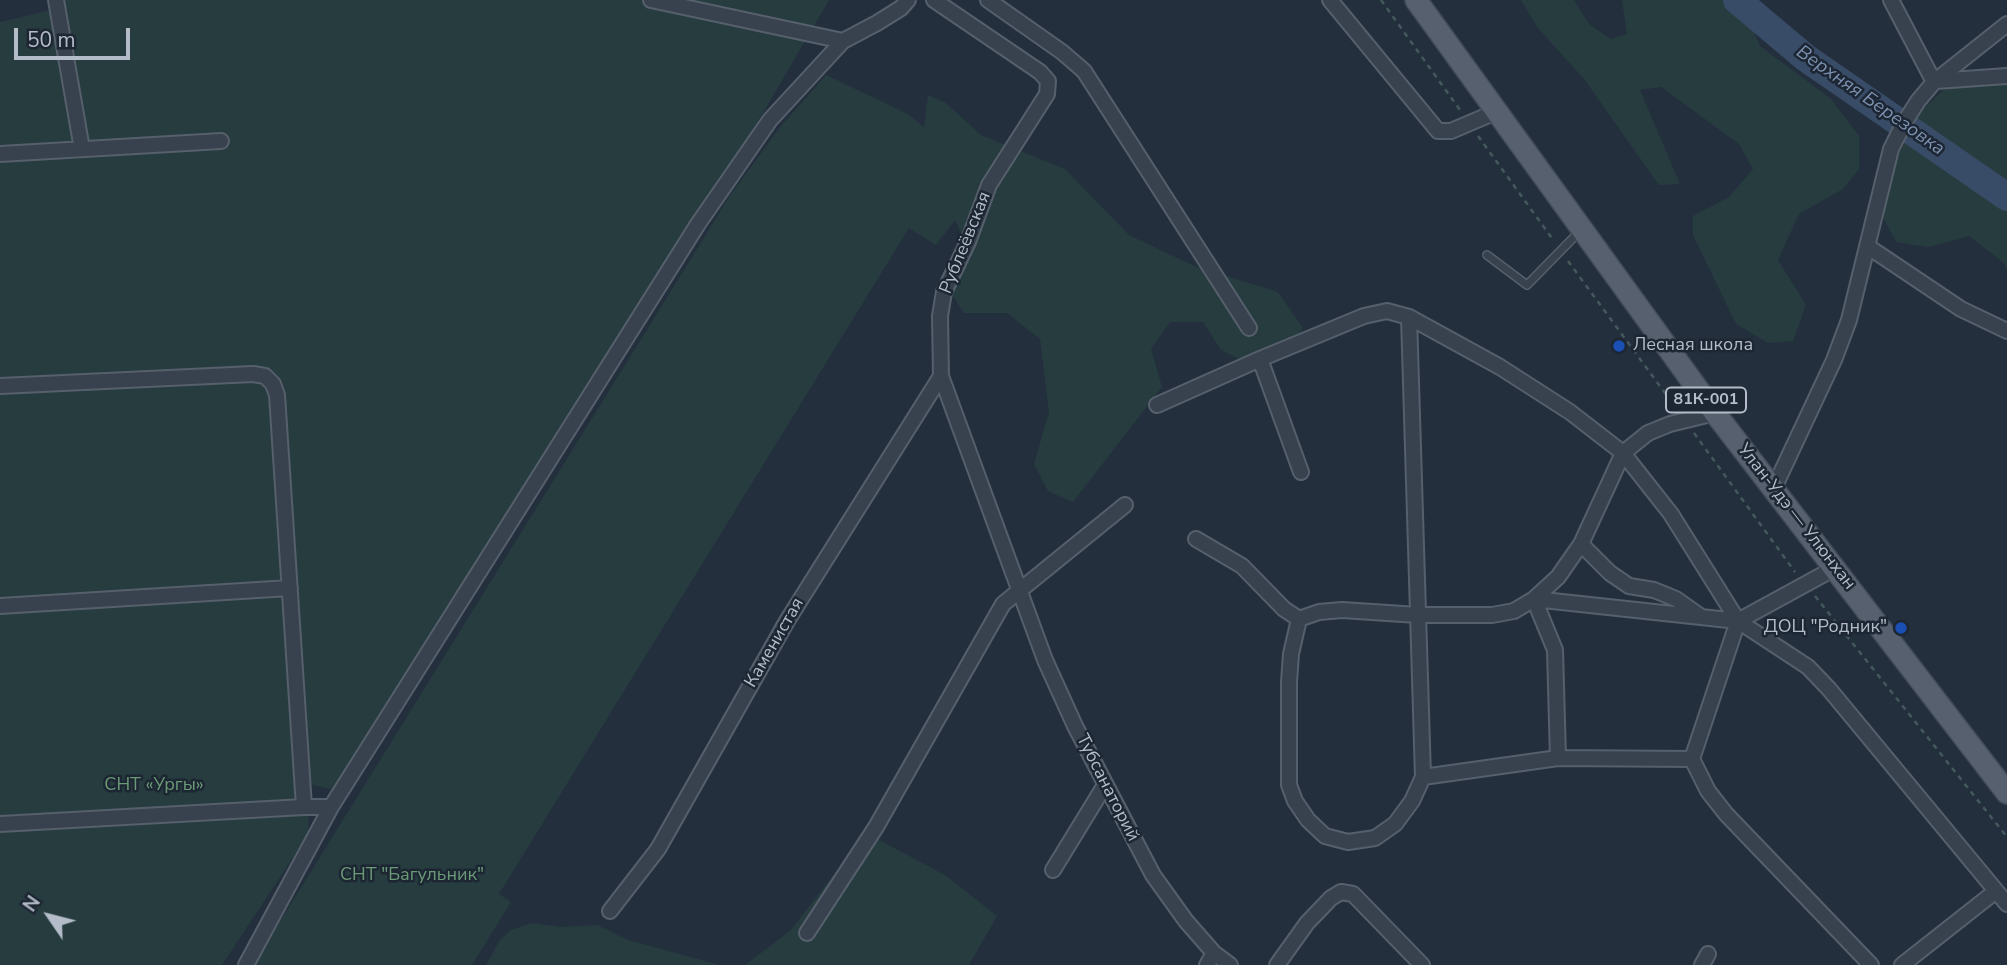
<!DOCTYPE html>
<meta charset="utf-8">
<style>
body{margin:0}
#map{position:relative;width:2007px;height:965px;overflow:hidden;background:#242f3e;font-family:"Nunito Sans",sans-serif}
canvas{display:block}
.north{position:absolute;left:14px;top:881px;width:70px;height:70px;-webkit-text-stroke:5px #1d2633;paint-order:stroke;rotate:305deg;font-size:19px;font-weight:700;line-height:28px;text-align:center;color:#b4bcc9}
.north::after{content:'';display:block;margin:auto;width:24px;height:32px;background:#b4bcc9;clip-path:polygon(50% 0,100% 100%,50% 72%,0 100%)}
.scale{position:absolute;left:14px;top:28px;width:116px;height:32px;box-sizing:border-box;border:4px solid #b4bcc9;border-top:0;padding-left:9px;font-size:21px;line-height:24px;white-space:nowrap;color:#b4bcc9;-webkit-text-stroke:5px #1d2633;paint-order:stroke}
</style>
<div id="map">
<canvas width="2007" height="965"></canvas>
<div class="north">N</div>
<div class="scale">50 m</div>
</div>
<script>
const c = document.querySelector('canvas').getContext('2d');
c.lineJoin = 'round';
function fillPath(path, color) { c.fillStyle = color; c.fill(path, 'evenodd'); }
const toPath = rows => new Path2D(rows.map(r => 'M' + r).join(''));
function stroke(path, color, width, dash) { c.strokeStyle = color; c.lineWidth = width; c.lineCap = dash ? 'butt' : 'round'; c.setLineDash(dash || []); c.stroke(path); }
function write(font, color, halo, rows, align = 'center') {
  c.font = font + ' "Nunito Sans",sans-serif'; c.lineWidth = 5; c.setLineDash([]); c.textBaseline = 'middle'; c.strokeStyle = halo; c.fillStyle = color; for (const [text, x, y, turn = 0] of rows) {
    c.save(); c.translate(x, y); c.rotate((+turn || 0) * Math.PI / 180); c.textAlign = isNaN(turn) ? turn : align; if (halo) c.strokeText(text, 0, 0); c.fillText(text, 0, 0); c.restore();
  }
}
fillPath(toPath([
 [63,0,829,0,698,224,339,791,310,784,308,835,222,965,0,965,0,22,59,8],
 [1521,0,1574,0,1589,24,1611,39,1627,34,1622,0,1741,0,1760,46,1831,99,1859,136,1859,169,1843,189,1799,214,1778,260,1806,305,1793,341,1768,343,1736,324,1693,235,1693,216,1729,197,1753,169,1739,144,1661,87,1640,90,1680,184,1659,185,1584,79,1537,27],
 [2007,66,2007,270,2004,263,1969,236,1928,247,1896,242,1882,215,1898,156,1921,111,1955,79],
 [826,75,908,114,924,127,928,95,946,103,981,135,1065,169,1129,235,1194,266,1278,292,1303,328,1292,349,1257,368,1221,350,1203,322,1170,322,1151,349,1162,387,1073,502,1048,491,1034,464,1049,412,1040,339,1007,313,964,313,949,290,972,257,955,220,936,245,909,228,499,894,511,902,472,965,253,965,731,194,781,126],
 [866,833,945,875,997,916,969,965,745,965,790,931],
 [532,923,561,927,597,925,628,940,720,965,486,965,500,940,511,930]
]), '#263c3f');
stroke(toPath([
 [1737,0,1806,58,2007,197]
]), '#394c67', 28);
const lane = toPath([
 [1487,255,1527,285,1579,232]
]);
const street = toPath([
 [56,0,82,149],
 [651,0,843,41,877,23,901,8,908,0],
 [934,0,1040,72,1048,81,1047,94,989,185,968,242,944,292,940,316,941,376,1045,660,1075,726,1153,875,1186,921,1214,953,1230,965],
 [988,0,1062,52,1084,71,1249,328],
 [1330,0,1438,131,1451,131,1498,111],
 [1936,81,2007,76],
 [1934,82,2007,24],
 [0,154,221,141],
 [1867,246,1961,309,2007,331],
 [1260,359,1301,472],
 [0,386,253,374,265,376,273,384,277,395,304,807,331,807],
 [1157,405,1260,359,1364,316,1387,311,1409,317,1500,367,1570,412,1623,453,1671,514,1738,621,1808,667,1829,689,2007,904],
 [1774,488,1834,360,1849,320,1891,149,1904,123,1918,101,1934,82,1891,0],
 [1196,539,1242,566,1284,609,1299,619,1291,654,1289,682,1289,785,1295,801,1308,820,1325,836,1348,842,1375,838,1395,824,1412,801,1423,777,1409,317],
 [1581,544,1610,573,1629,586,1654,590,1676,599,1700,616],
 [1534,599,1738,621,1835,568],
 [1534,599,1555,650,1558,758],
 [0,606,290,588],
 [1299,619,1319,612,1342,610,1418,615,1492,615,1514,611,1534,599,1558,577,1581,544,1623,453,1648,433,1670,424,1715,413],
 [1692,759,1708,791,1726,814,1871,965],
 [1423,777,1558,758,1692,759,1738,621],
 [0,824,304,807],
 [1053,870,1105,785],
 [610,911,658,849,787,621,941,376],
 [807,933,876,827,1003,604,1125,505],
 [246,965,331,807,698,224,770,120,843,41],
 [1207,965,1214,953],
 [1277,965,1307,923,1331,898,1341,892,1353,894,1422,965],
 [1702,965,1708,954],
 [1902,965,1996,891]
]);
const primary = toPath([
 [1416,0,1715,413,2007,793]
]);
stroke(lane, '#565f6c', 10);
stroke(street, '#565f6c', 18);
stroke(primary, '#414a57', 24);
stroke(toPath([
 [1381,0,1460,110],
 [1478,136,1554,241],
 [1568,261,1676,408],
 [1694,433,1795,572],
 [1815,596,2007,837]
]), '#44595c', 2.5, [5, 5]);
stroke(lane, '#38414e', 7);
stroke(street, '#38414e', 14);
stroke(primary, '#56606e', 21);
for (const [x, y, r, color] of [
 [1619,346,7,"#1a4fb4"],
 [1901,628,7,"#1a4fb4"]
]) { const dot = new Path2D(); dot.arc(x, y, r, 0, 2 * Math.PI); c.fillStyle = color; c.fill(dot); stroke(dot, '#1d2633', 2.5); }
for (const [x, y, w] of [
 [1706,400,80]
]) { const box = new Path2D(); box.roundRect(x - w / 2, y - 12.5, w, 25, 5); c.fillStyle = '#1d2633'; c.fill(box); stroke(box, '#b4bcc9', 2); }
write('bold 16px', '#b4bcc9', null, [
 ["81К-001",1706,400]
]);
write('18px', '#b4bcc9', '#1d2633', [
 ["Рублеёвская",966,243,-68],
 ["Улан-Удэ — Улюнхан",1796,517,52],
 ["Каменистая",775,643,-60],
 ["Тубсанаторий",1107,788,63]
]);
write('18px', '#b4bcc9', '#1d2633', [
 ["Лесная школа",1633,346],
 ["ДОЦ \"Родник\"",1887,628,"right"]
], 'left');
write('18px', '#6b9a76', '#1d2633', [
 ["СНТ «Ургы»",154,786],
 ["СНТ \"Багульник\"",412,876]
]);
write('italic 19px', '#7c92b1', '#1d2633', [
 ["Верхняя Березовка",1870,101,35]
]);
</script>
